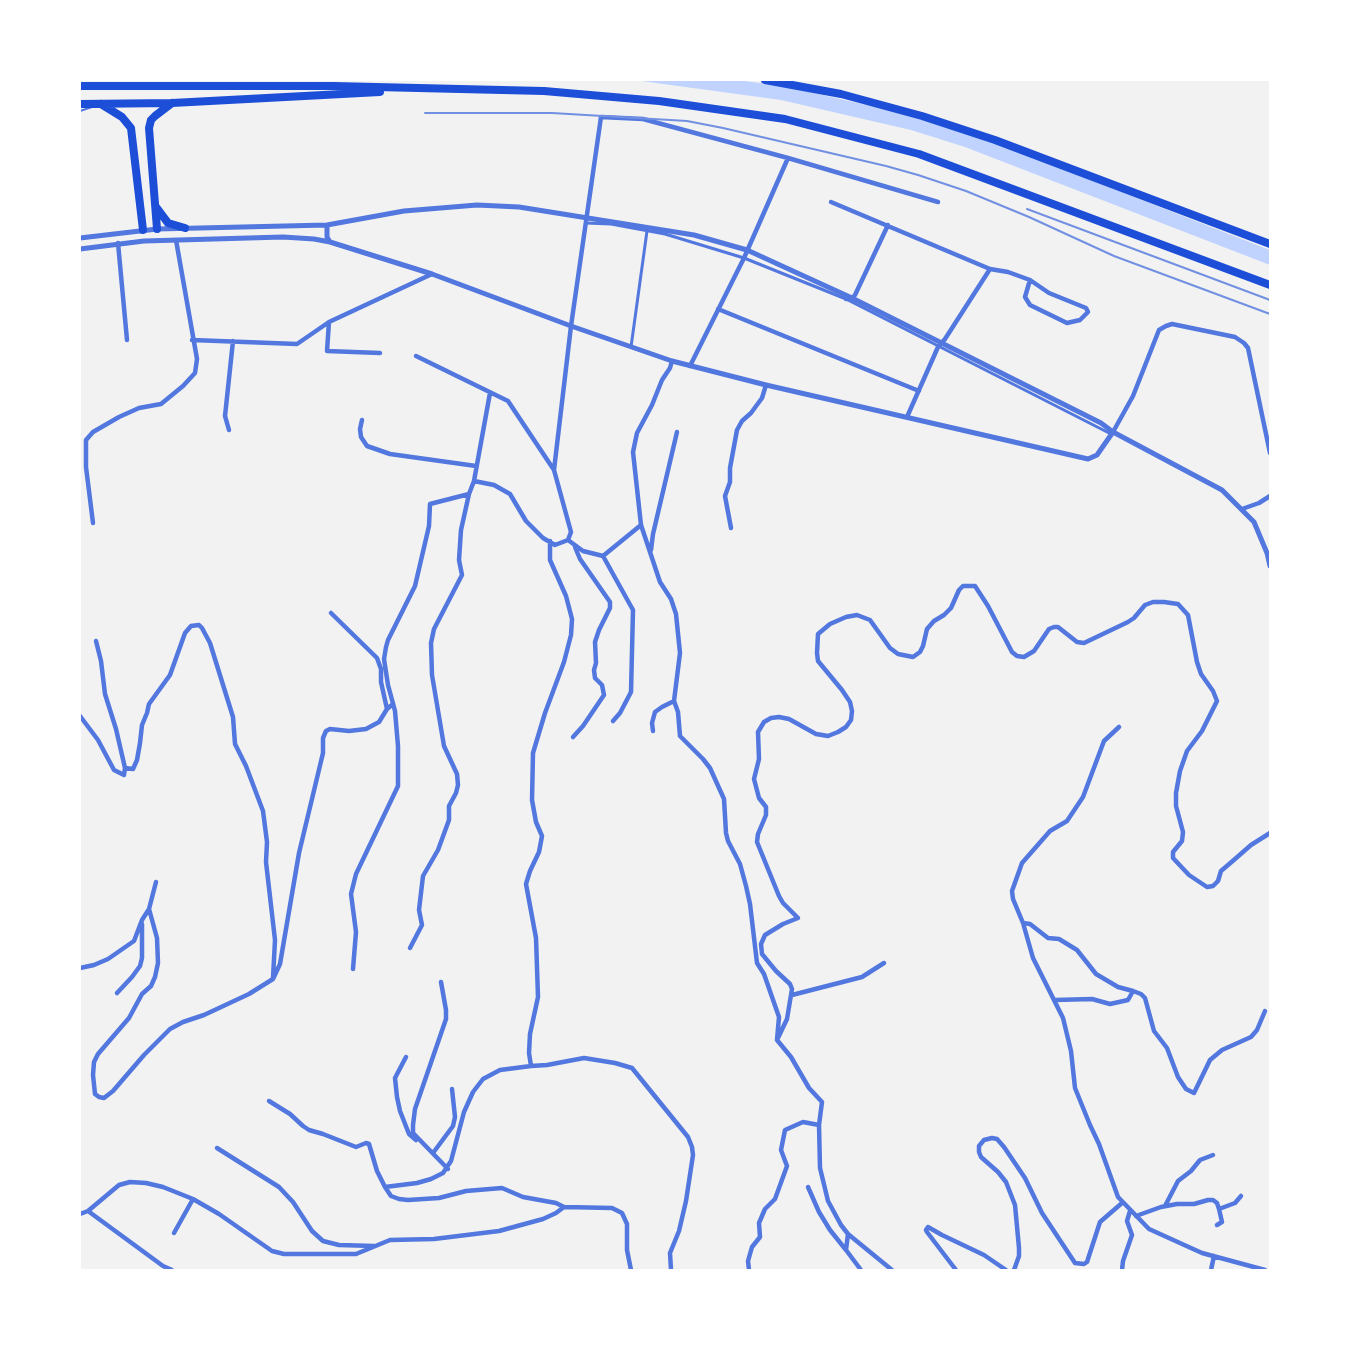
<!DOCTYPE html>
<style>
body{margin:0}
#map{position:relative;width:1350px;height:1350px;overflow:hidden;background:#f2f2f2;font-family:"Fira Sans Condensed",sans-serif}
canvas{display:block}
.frame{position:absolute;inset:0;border:81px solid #fff;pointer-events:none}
</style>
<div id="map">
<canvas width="1350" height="1350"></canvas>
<div class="frame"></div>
</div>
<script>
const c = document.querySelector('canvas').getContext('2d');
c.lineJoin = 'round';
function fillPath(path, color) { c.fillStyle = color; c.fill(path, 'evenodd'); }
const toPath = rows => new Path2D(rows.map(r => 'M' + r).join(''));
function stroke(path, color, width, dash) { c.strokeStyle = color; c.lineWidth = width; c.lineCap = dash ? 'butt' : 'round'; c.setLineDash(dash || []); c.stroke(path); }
fillPath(toPath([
 [634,80,737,80,783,86,915,116,970,133,1270,250,1270,265,965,147,911,130,781,100]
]), '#bfd3fe');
stroke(toPath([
 [80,111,92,107]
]), '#5277de', 2);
stroke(toPath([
 [586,223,611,224,665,234,744,258,846,299,1111,434],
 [631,347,647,231]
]), '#5277de', 3);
stroke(toPath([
 [831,202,990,269,1008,272,1030,280,1049,293,1086,308,1088,312,1080,320,1067,323,1030,305,1025,297,1030,280],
 [118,243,127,340],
 [846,299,852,298,855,295,888,225],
 [718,309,919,391],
 [329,322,327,351,380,353],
 [192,340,297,344,329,322,432,274],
 [416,356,508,401,554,470],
 [672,361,670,368,662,380,652,405,637,433,633,452,641,525,660,582,671,599,676,614,680,653,674,701,678,712,680,736,703,759,710,768,724,799,726,833,728,841,740,864,746,886,750,904,757,963,764,974,779,1017,777,1040,791,1057,809,1088,822,1102,819,1125,820,1168,828,1201,841,1225,848,1234,892,1270],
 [690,366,744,258,788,158],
 [907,417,938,347,945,339,990,269],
 [362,420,360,429,361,437,367,446,390,454,476,466],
 [229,430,225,416,233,341],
 [1113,432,1133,396,1159,330,1166,326,1172,324,1235,337,1244,343,1248,348,1270,453],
 [474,481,494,485,510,494,526,521,543,538,555,545,568,540],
 [1242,509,1259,503,1270,496],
 [93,523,86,467,86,440,93,432,119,417,139,408,161,404,183,386,195,373,197,359,176,240],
 [731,528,725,496,730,482,730,468,737,430,742,421,751,413,762,398,766,385],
 [568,540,571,532,554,470,571,326,601,117,643,119,788,158,938,202],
 [568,540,583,551,603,556,641,525],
 [550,541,550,560,566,596,572,619,571,635,564,662,545,713,533,753,532,800,536,822,542,836,539,852,530,871,526,884,536,938,538,997,530,1034,529,1053,531,1066,547,1065,584,1058,615,1063,632,1068,688,1137,692,1147,693,1155,686,1201,679,1231,670,1253,671,1270],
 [651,550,653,534,677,432],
 [603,556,633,610,631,692,620,713,613,721],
 [331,613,377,658,381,669,381,682,387,709],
 [96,641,101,661,105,694,116,729,125,768],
 [80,716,98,740,114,770,124,775,125,768,133,769,137,760,140,743,142,725,147,713,149,704,170,675,185,633,191,626,199,625,202,628,210,643,233,717,235,744,246,766,263,811,267,842,266,862,275,940,273,978],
 [1119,727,1104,741,1083,797,1067,821,1050,831,1022,863,1012,891,1013,899,1023,923,1033,958,1063,1018,1071,1051,1075,1088,1090,1125,1099,1144,1118,1197,1149,1229,1202,1253,1265,1270],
 [653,731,652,723,655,712,662,707,674,701],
 [573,737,583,726,604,695,602,685,595,678,594,670,596,663,595,642,599,630,610,608,610,602,580,559,575,547],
 [149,909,157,938,158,963,155,977,151,986,142,994,129,1018,98,1054,94,1062,93,1075,95,1094,99,1097,104,1098,113,1091,144,1055,170,1029,183,1022,204,1015,249,994,273,979,280,964,299,853,323,753,323,738,326,731,330,729,349,731,366,729,379,722,387,709,393,704],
 [1023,923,1030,924,1048,938,1059,939,1077,950,1096,974,1118,987,1133,991],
 [410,948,422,925,419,910,423,876,438,850,449,820,449,806,456,793,458,785,457,774,444,746,432,675,431,643,434,629,462,575,459,560,461,530,469,494,474,481,490,393],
 [80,968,94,965,108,959,134,941,142,920,149,909,156,882],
 [353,969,356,932,351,894,356,874,398,786,398,746,395,711,388,685,384,659,386,647,388,640,415,586,429,526,430,504,469,494],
 [441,982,446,1010,446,1019,415,1109,413,1125,413,1133,448,1169],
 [117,993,132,977,140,966,142,958,142,924],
 [792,995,862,977,884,963],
 [1055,1000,1092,999,1110,1004,1128,1000,1133,991,1141,994,1145,998,1154,1031,1167,1048,1178,1077,1186,1089,1194,1093,1210,1060,1222,1050,1251,1037,1257,1030,1265,1011],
 [777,1040,787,1019,792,989,790,984,776,971,762,954,761,944,765,935,783,924,798,918,783,903,779,896,757,842,758,834,766,815,766,807,759,798,754,779,759,759,758,732,764,722,771,718,779,717,789,719,816,734,828,736,838,732,846,727,851,720,852,711,850,702,842,690,818,661,817,653,818,634,830,624,846,617,857,615,870,620,890,648,898,654,913,657,920,652,923,646,927,629,934,621,944,615,951,608,959,590,963,586,975,586,988,606,1012,652,1017,656,1024,657,1034,651,1049,629,1054,627,1058,627,1077,642,1084,643,1128,622,1134,618,1145,605,1153,602,1164,602,1178,604,1188,615,1197,662,1201,674,1213,691,1217,701,1202,731,1187,751,1180,771,1176,793,1176,806,1183,832,1182,841,1173,852,1173,858,1189,875,1207,887,1213,886,1218,881,1221,871,1235,859,1251,845,1270,833],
 [406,1057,395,1078,397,1097,400,1111,409,1134,416,1140],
 [531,1066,500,1070,483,1079,473,1092,464,1112,451,1161,443,1173,431,1179,417,1183,385,1187,391,1196,399,1199,408,1200,439,1198,466,1191,502,1188,523,1197,556,1203,564,1207],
 [269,1101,290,1114,303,1126,309,1130,323,1134,356,1147,366,1143,369,1144,377,1171,385,1187],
 [217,1148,279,1187,293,1202,312,1231,323,1241,339,1245,374,1246],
 [433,1153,453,1126,455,1117,452,1089],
 [808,1187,819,1212,830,1230,846,1250],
 [1165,1206,1178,1181,1191,1171,1200,1160,1213,1155],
 [88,1211,163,1266,172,1270],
 [80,1214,88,1211,119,1185,130,1182,146,1183,163,1187,193,1199,219,1214,272,1251,284,1254,356,1254,390,1240,434,1239,499,1231,543,1219,556,1213,564,1207,612,1208,622,1213,627,1224,627,1250,631,1270],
 [1136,1216,1161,1207,1177,1204,1194,1204,1208,1200,1213,1200,1217,1203,1219,1209,1235,1203,1241,1196],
 [1217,1225,1222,1222,1219,1209],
 [174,1233,193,1199],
 [848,1234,846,1250,861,1270],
 [749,1270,748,1261,752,1247,760,1237,759,1223,765,1209,775,1199,787,1166,781,1150,785,1130,803,1122,819,1125],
 [956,1270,927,1232,926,1230,928,1227,942,1235,984,1255,1006,1270],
 [1014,1270,1019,1256,1019,1248,1015,1205,1006,1182,998,1172,981,1157,979,1152,979,1146,984,1140,992,1138,997,1139,1004,1147,1025,1178,1042,1213,1075,1263,1084,1264,1087,1262,1100,1222,1122,1203],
 [1122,1270,1123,1261,1132,1235,1127,1221,1130,1211],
 [1211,1270,1214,1256]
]), '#5277de', 4.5);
stroke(toPath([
 [327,225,327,237,330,242],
 [80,238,157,229,327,225,404,211,477,205,519,207,694,235,747,250,852,298,1101,423,1113,432,1222,490,1254,522,1267,553,1270,566],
 [80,249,144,241,283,237,314,239,330,242,432,274,571,326,672,361,766,385,1088,459,1097,455,1113,432]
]), '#5277de', 5);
stroke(toPath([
 [765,80,841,94,922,116,995,140,1270,244],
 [80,86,334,86,544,91,659,101,785,119,919,154,1270,285],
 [80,104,172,103,380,92],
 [101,104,122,117,131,128,143,230],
 [156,207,168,223,185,228],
 [157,229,149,128,151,120,155,116,172,103]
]), '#1d4ed8', 8);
stroke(toPath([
 [425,113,552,113,687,121,723,128,886,166,918,175,966,191,1029,217,1114,256,1270,314],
 [1027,209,1270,300]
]), '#7290e2', 2);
</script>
